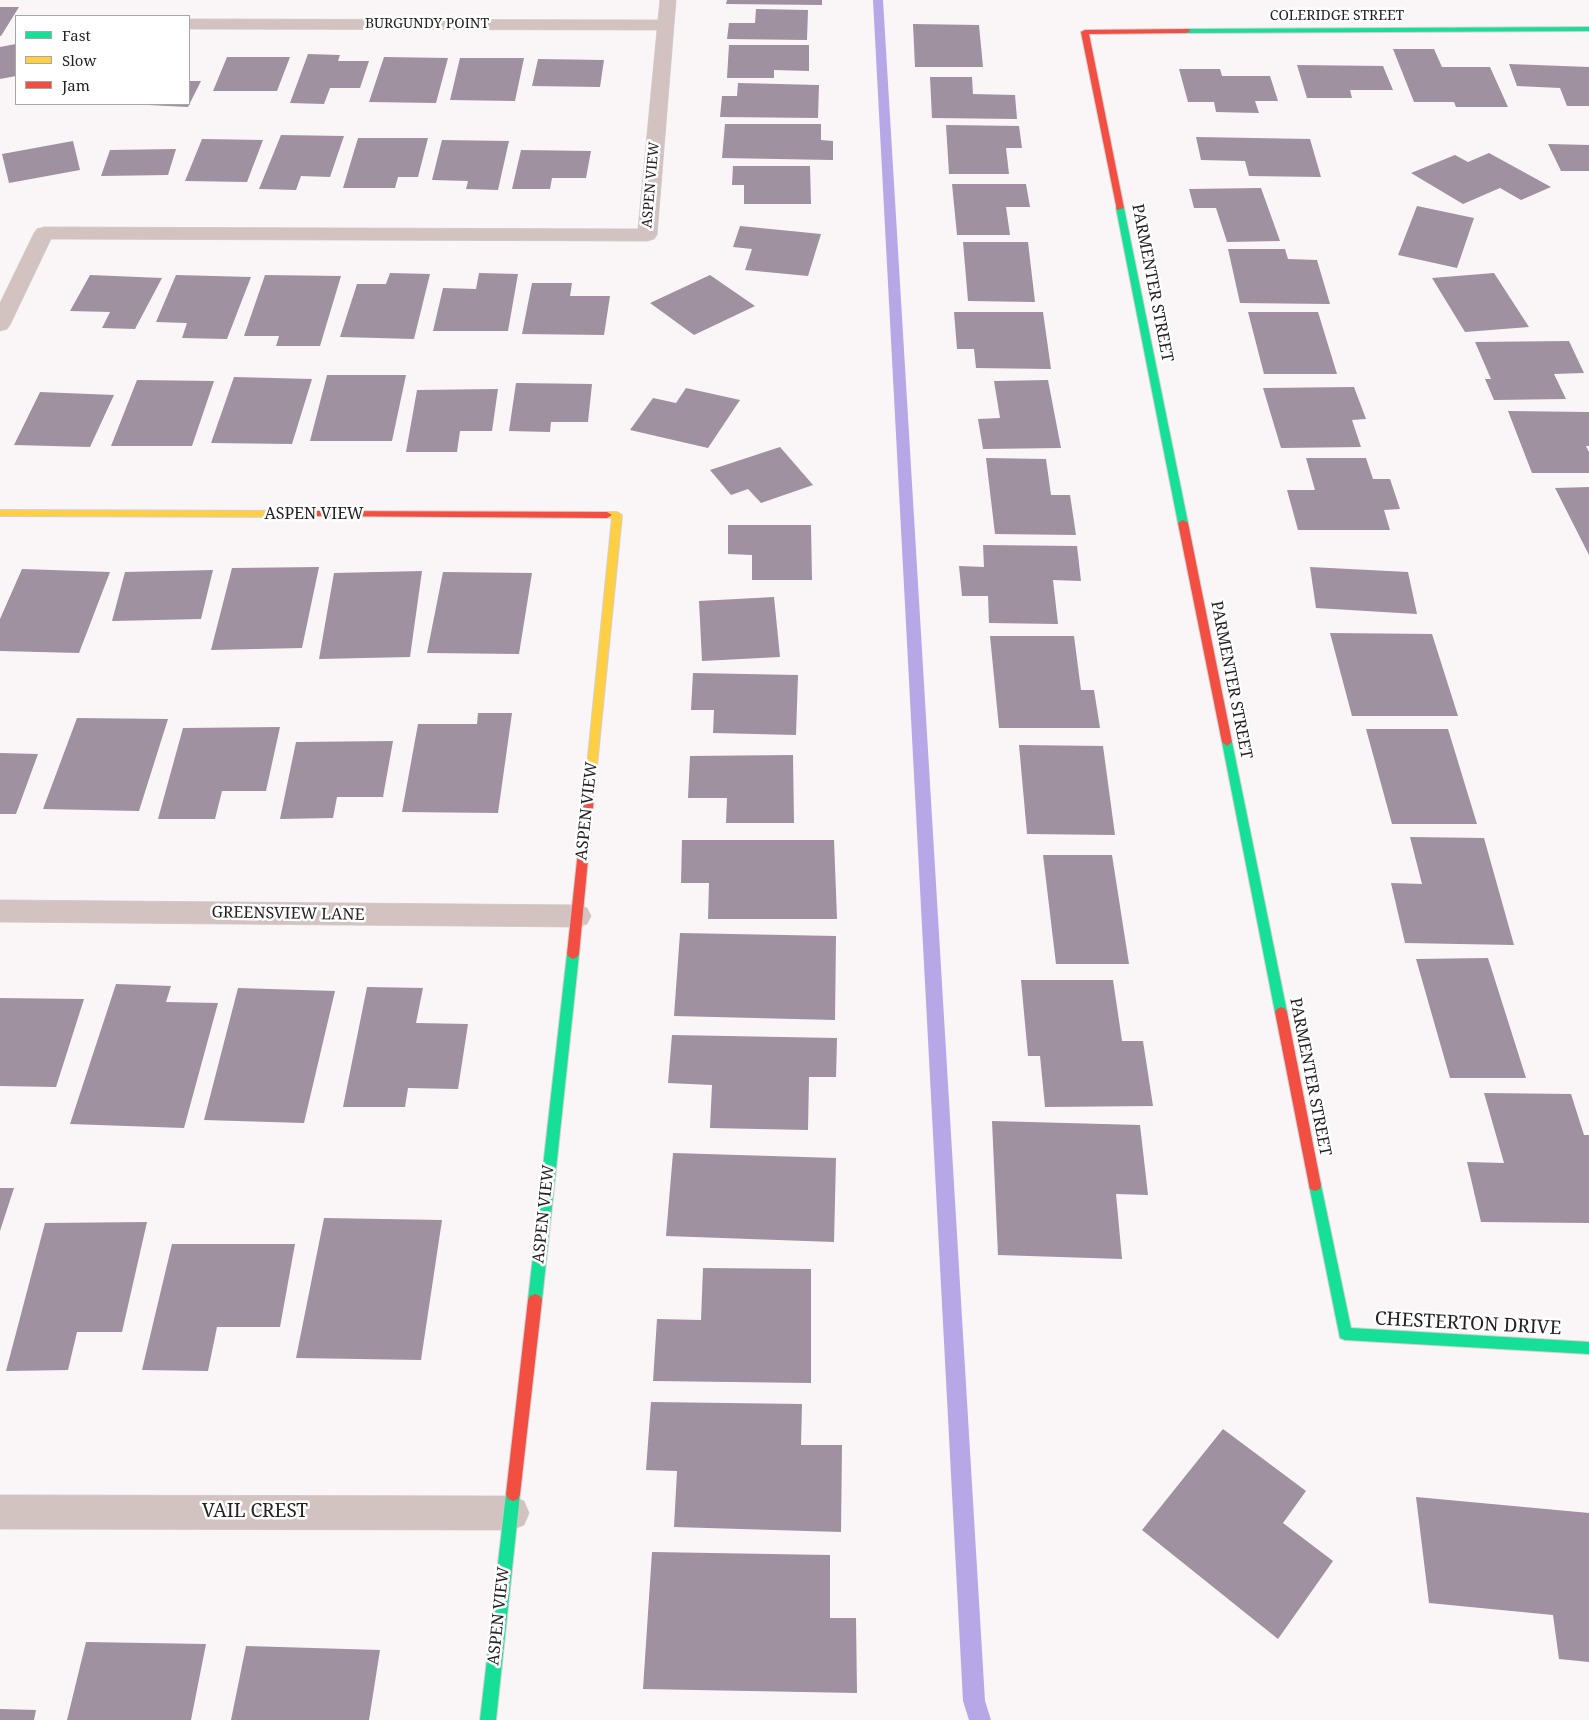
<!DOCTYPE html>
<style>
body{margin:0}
#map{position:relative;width:1589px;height:1720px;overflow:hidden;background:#faf5f7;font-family:"Noto Serif",serif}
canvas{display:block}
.legend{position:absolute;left:15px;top:15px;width:175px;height:90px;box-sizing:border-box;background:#fff;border:1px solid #a8a7a7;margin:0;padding:6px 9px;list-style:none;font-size:15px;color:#262224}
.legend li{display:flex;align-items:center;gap:10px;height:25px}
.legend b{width:25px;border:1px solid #a8a7a7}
</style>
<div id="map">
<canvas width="1589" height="1720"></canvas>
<ul class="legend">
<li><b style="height:6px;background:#16e098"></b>Fast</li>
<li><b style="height:6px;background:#ffcf43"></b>Slow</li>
<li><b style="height:6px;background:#f24e42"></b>Jam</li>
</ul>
</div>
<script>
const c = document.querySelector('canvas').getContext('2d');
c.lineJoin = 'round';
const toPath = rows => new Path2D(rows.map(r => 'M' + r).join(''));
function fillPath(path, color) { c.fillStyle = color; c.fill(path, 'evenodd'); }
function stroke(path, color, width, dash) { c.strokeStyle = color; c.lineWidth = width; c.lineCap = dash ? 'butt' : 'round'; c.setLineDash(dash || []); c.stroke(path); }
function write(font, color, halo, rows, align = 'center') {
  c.font = font + ' "Noto Serif",serif'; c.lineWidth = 5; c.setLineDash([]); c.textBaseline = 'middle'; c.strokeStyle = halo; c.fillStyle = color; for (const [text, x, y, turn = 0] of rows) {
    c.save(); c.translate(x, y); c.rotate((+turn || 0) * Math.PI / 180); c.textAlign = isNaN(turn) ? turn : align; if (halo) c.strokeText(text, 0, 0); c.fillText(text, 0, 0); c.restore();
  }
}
fillPath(toPath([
 [873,0,883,0,985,1701,991,1720,969,1720,963,1701,873,0]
]), '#b7a7e6');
fillPath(toPath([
 [727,0,822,0,822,5,726,4],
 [0,7,19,7,1,36,0,36],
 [756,9,808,10,807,40,727,39,729,23,755,23],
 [913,24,979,25,983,67,915,67],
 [16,44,16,76,0,79,0,47],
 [729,45,809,45,809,71,774,70,774,78,727,78],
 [1393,49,1434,49,1442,67,1490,67,1508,107,1456,107,1454,102,1414,102],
 [308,54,340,55,338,61,369,61,360,88,330,88,324,104,290,103],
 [227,57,290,57,277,91,213,91],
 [384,57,448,58,436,103,369,102],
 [460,58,524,58,515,101,450,100],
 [538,59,604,60,600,87,532,86],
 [1509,64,1589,67,1589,106,1567,106,1560,88,1517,86],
 [1297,65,1383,66,1393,90,1350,90,1352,98,1307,98],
 [1179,69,1220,69,1222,76,1270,76,1278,101,1255,101,1259,113,1216,112,1214,102,1188,102],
 [930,77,972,77,973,94,1015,95,1017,119,932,118],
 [189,81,201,81,188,107,148,105,148,104,189,104],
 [738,83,819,85,818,118,720,117,722,96,737,96],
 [725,124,821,124,821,140,833,141,833,160,722,158],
 [946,125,1019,126,1022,148,1006,148,1009,174,949,174],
 [281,135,344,136,330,177,301,176,296,190,259,189],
 [1196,137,1310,139,1321,177,1249,176,1245,161,1201,160],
 [358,138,428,138,418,177,398,177,395,188,343,188],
 [202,139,263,140,247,182,185,181],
 [442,140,509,141,498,190,466,189,468,181,432,180],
 [73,141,80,170,9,183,2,154],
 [1548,144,1589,145,1589,171,1561,171],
 [176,149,168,175,101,176,110,150],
 [521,150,591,151,586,178,552,178,550,189,512,189],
 [1489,153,1551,187,1521,200,1500,188,1463,204,1411,173,1455,155,1468,162],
 [733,166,810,166,811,204,744,204,744,185,732,185],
 [952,184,1026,184,1030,207,1006,207,1010,235,957,235],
 [1261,188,1280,241,1227,242,1216,208,1194,208,1189,189],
 [1417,206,1474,218,1457,268,1398,255],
 [740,226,821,234,808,276,745,270,752,249,733,247],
 [963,242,1028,242,1035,302,968,301],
 [1228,249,1285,249,1288,259,1317,260,1330,304,1240,303],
 [390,273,430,274,414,339,340,337,357,284,386,284],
 [479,273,518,274,508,331,433,331,443,288,476,289],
 [1494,273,1529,327,1465,332,1432,278],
 [90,275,162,278,135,329,102,328,110,312,70,311],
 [176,275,251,277,227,339,182,338,187,323,156,322],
 [265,275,341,276,320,346,276,346,279,336,244,336],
 [710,275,755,306,694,335,650,303],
 [532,283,572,283,570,296,610,296,604,335,522,334],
 [954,312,1043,312,1051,369,976,368,974,349,957,349],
 [1248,312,1318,312,1337,374,1264,374],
 [1569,341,1584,373,1554,374,1566,399,1494,400,1485,379,1491,379,1475,342],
 [327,375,406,375,392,441,310,441],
 [234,377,312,379,292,444,211,443],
 [137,380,214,381,192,446,111,446],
 [1048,380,1061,448,983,449,978,419,1000,418,994,381],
 [516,383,592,384,588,422,551,422,550,432,509,431],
 [1354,387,1366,419,1352,420,1361,447,1281,448,1263,388],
 [686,388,740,400,708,448,630,430,653,398,676,403],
 [498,389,492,431,460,431,457,452,406,452,417,390],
 [40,392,114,395,90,447,14,445],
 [1508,411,1589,412,1589,446,1586,446,1589,452,1589,473,1532,473],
 [780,447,813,485,761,503,748,489,731,495,710,470],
 [986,458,1046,459,1051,495,1070,495,1076,535,995,534],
 [1306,458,1366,458,1373,479,1390,479,1400,509,1384,510,1390,530,1298,530,1287,490,1315,490],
 [1589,487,1589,555,1555,488],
 [728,525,811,525,812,580,752,580,752,555,728,554],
 [983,545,1077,546,1081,581,1053,580,1058,624,989,623,988,596,962,596,959,566,984,567],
 [319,567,302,648,211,650,232,568],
 [1310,567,1408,572,1417,614,1316,608],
 [22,569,110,572,79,653,0,651,0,619],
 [213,570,201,619,112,621,125,572],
 [422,571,410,657,319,659,334,573],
 [443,572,532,573,519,654,427,653],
 [774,597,780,657,702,661,699,601],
 [1330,633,1432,634,1458,716,1352,716],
 [990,636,1074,636,1081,690,1094,690,1100,728,999,728],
 [693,673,798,675,796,735,713,733,714,710,691,710],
 [478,713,512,713,498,813,402,812,418,724,477,724],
 [77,718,168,719,139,811,43,809],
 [280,727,266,791,222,791,215,819,158,819,183,728],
 [1366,729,1448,729,1477,824,1392,824],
 [393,741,383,797,337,797,333,818,280,819,296,742],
 [1019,745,1103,746,1115,835,1027,834],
 [0,753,38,754,16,814,0,814],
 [793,755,794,823,726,823,727,798,688,798,690,756],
 [1410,837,1484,838,1514,945,1405,943,1391,883,1422,884],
 [682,840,834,840,837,919,708,919,709,883,681,883],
 [1043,855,1112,855,1129,964,1056,964],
 [680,933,836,936,835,1020,674,1016],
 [1488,958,1526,1078,1450,1078,1416,959],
 [1021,980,1113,980,1122,1041,1143,1041,1153,1106,1045,1107,1040,1056,1028,1056],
 [116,984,171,986,166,1002,218,1003,184,1128,70,1124],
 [367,987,423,988,416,1023,468,1024,458,1089,408,1088,405,1107,343,1107],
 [238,988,335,991,304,1123,204,1120],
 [0,998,84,999,56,1087,0,1086],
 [672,1035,837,1038,836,1077,809,1077,808,1130,710,1128,712,1085,668,1083],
 [1484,1093,1571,1094,1584,1135,1589,1135,1589,1223,1481,1222,1467,1162,1504,1163],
 [992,1121,1140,1125,1148,1195,1116,1194,1122,1259,998,1255],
 [673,1153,836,1158,834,1242,666,1236],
 [0,1188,14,1188,0,1231],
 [324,1218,442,1220,421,1360,296,1358],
 [147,1222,122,1332,77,1332,68,1370,6,1371,45,1223],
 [172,1244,295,1244,280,1327,217,1327,208,1371,142,1370],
 [703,1268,811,1269,811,1383,653,1381,657,1319,701,1320],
 [651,1402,802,1404,801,1445,842,1445,841,1532,674,1527,677,1471,646,1470],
 [1223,1429,1306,1491,1283,1523,1333,1561,1278,1639,1142,1530],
 [1416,1497,1589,1513,1589,1662,1559,1659,1553,1615,1429,1603],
 [652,1552,830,1555,830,1618,856,1618,857,1693,643,1689],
 [86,1642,206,1644,191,1720,67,1720],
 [246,1646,380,1650,369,1720,231,1720],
 [0,1709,36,1710,34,1720,0,1720]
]), '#9f91a0');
const street = toPath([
 [660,0,676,0,657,235,654,239,647,241,51,239,10,325,7,329,0,331,0,303,34,233,37,229,44,227,638,229,657,30,189,29,189,19,658,20,660,0],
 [0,900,577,905,587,908,591,916,587,924,577,927,0,922,0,900],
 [0,1495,511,1496,524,1501,529,1513,524,1525,511,1530,0,1529,0,1495]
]);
const fast = toPath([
 [1589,27,1589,31,1186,33,1182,31,1186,29,1589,27],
 [1117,206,1124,208,1188,523,1183,526,1178,523,1116,208,1117,206],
 [1227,738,1232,742,1287,1012,1285,1015,1281,1017,1277,1015,1275,1012,1222,742,1227,738],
 [573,949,577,951,579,954,542,1300,540,1304,535,1306,530,1304,528,1300,567,954,569,951,573,949],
 [1315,1179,1320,1181,1321,1185,1351,1328,1589,1342,1589,1354,1345,1340,1340,1338,1309,1185,1310,1181,1315,1179],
 [513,1487,518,1489,520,1494,496,1720,480,1720,506,1494,508,1489,513,1487]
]);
const slow = toPath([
 [0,510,311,511,316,514,311,517,0,516,0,510],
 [607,512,617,512,622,515,595,786,590,790,585,786,612,518,604,517,604,513,607,512]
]);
const jam = toPath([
 [1189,29,1190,31,1186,33,1089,34,1124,208,1117,210,1081,32,1085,30,1189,29],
 [311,511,607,512,612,515,607,518,308,516,308,512,311,511],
 [1183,520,1188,523,1232,742,1227,746,1222,742,1178,523,1183,520],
 [590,782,595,786,579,954,577,957,573,959,569,957,567,954,585,786,590,782],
 [1281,1007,1285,1009,1287,1012,1321,1185,1320,1189,1315,1191,1310,1189,1309,1185,1275,1012,1277,1009,1281,1007],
 [535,1294,540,1296,542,1300,520,1494,518,1499,513,1501,508,1499,506,1494,528,1300,530,1296,535,1294]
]);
stroke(street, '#d3d0d1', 1);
stroke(fast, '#d3d0d1', 2);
stroke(slow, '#d3d0d1', 2);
stroke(jam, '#d3d0d1', 2);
fillPath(street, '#d2c3c1');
fillPath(fast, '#16e098');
fillPath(slow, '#ffcf43');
fillPath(jam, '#f24e42');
write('14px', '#262224', '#fff', [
 ["COLERIDGE STREET",1337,16],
 ["BURGUNDY POINT",427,24],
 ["ASPEN VIEW",651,185,-85]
]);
write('16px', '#262224', '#fff', [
 ["PARMENTER STREET",1152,283,79],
 ["ASPEN VIEW",314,514],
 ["PARMENTER STREET",1231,680,79],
 ["ASPEN VIEW",587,811,-84],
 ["GREENSVIEW LANE",288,914,1],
 ["PARMENTER STREET",1310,1077,79],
 ["ASPEN VIEW",544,1214,-84],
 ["ASPEN VIEW",499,1616,-84]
]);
write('19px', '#262224', '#fff', [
 ["CHESTERTON DRIVE",1468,1324,3],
 ["VAIL CREST",255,1512]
]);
</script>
